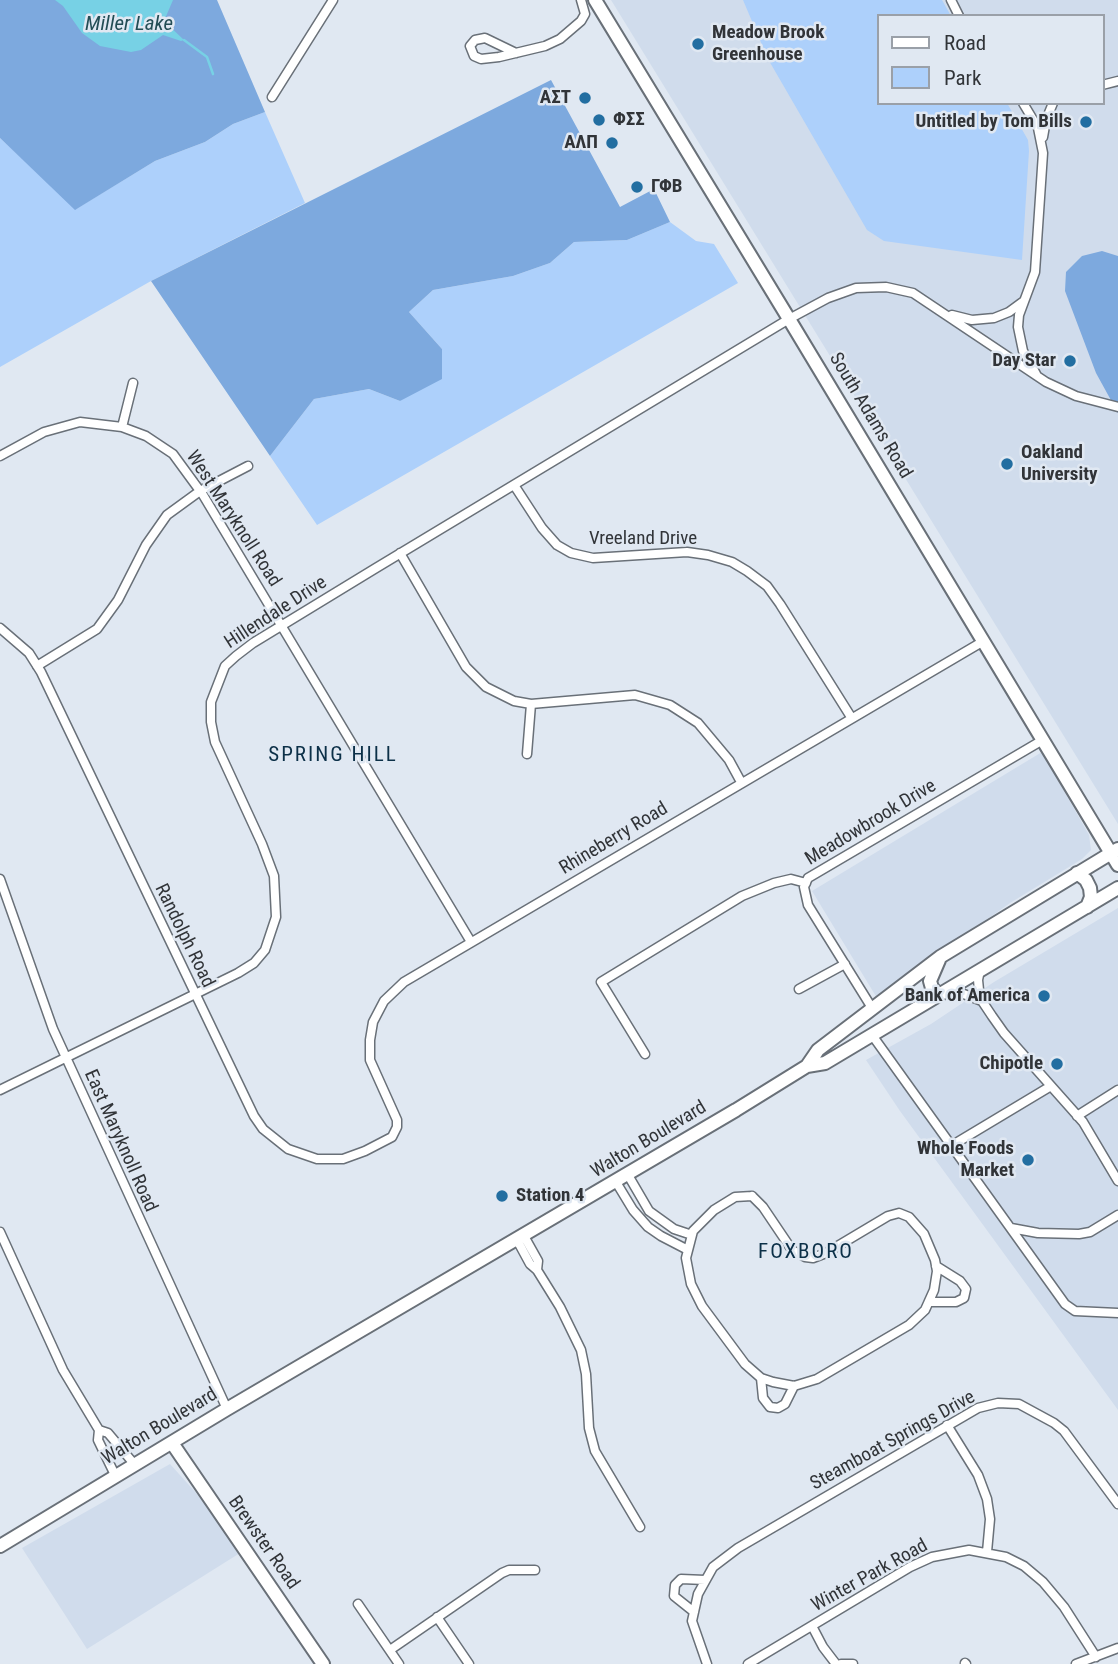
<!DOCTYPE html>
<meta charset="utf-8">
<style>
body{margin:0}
#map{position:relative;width:1118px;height:1664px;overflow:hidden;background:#e0e8f2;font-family:"Roboto Condensed",sans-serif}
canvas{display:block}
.legend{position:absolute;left:877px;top:14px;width:228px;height:91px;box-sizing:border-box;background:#e0e8f2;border:2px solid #9aa0a8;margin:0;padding:9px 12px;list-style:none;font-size:21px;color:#313438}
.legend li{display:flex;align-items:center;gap:14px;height:35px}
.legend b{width:35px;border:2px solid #9aa0a8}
</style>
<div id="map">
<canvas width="1118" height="1664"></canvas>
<ul class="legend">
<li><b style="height:9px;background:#fff"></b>Road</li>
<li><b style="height:19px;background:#add0fb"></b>Park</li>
</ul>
</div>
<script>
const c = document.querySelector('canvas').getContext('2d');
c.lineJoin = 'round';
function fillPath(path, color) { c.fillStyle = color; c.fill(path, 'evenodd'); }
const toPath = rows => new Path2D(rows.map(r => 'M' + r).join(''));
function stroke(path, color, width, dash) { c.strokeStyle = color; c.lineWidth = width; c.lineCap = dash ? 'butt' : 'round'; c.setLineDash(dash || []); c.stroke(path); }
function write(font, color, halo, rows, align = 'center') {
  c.font = font + ' "Roboto Condensed",sans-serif'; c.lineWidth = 5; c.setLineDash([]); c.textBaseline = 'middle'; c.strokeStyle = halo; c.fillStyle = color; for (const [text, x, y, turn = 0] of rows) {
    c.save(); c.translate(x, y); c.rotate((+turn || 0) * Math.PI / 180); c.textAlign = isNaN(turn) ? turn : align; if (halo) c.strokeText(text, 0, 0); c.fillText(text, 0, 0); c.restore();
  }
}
fillPath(toPath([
 [611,0,1118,0,1118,824,675,104],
 [878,16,1102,16,1102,103,878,103],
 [1042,752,1089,835,1091,850,1082,859,1010,903,877,998,812,891],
 [1118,908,1118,1410,900,1111,866,1060,931,1024,994,982],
 [170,1464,197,1494,240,1553,87,1649,22,1548]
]), '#d0dcec');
fillPath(toPath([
 [743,0,942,0,951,16,878,16,878,103,1007,103,1028,140,1029,151,1022,260,884,241,867,230,768,59],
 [265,112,305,203,151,281,0,367,0,138,76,209,155,161,205,142,233,124],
 [670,222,696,241,714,244,738,283,317,525,270,456,314,399,369,389,400,401,442,349,409,312,433,290,513,276,550,263,574,242,627,240]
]), '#add0fb');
fillPath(toPath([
 [0,0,217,0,265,112,233,124,205,142,155,161,75,210,0,138],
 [551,80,620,207,654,189,670,222,627,240,574,242,550,263,513,276,433,290,409,312,442,349,442,379,400,401,369,389,314,399,270,456,151,281],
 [1102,251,1118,256,1118,413,1096,373,1065,291,1066,272,1082,256]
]), '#7da9de');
fillPath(toPath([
 [55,0,173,0,164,21,184,40,181,41,163,35,141,50,131,52,100,46,82,33,63,6]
]), '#77d1e5');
stroke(toPath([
 [184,40,207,57,213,74]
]), '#77d1e5', 2.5);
const street = toPath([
 [951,0,959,16],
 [516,53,485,38,475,40,470,46,474,56,481,59,499,57,545,46,560,39,581,21,585,14,581,0],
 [1102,85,1118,81],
 [272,97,333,0],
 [1023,103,1038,128,1043,153,1035,272,1019,315,1018,327,1023,351,1036,374],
 [1043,137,1046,120,1053,103],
 [952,315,972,320,994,318,1009,312,1024,301],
 [122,427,133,383],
 [0,456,44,432,80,422,122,427,146,436,173,454,203,495,471,942],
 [514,485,542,528,557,545,571,553,593,558,687,552,708,555,732,562,747,571,767,586,780,604,851,717],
 [400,553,466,667,486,687,514,701,531,704,635,695,670,705,698,723,729,760,741,782],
 [0,628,29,653,41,672,254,1116,263,1129,288,1149,317,1159,343,1159,365,1151,392,1137,397,1127,397,1120,370,1060,370,1040,373,1022,384,1001,404,982,982,642],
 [37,666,97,629,118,600,146,545,167,515,200,491,248,466],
 [527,754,531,704],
 [0,879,53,1029,227,1409],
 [980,970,978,980,979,990,982,1001,992,1016,1004,1033,1083,1122,1118,1181],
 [799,989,845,964],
 [949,991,961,993,982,1001],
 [872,1008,808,905,804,887,808,878,1041,741],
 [872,1035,1065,1304,1075,1311,1118,1313],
 [645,1054,601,982,742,896,774,883,791,879,806,883],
 [0,1090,238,973,254,963,265,950,276,917,274,876,262,844,215,742,211,722,211,702,225,666,236,656,253,643,376,568,789,319,828,298,856,288,886,287,913,293,1046,382,1076,396,1118,407],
 [1077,1116,1118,1090],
 [951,1146,1051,1086],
 [628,1175,649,1211,674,1229,692,1235],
 [616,1182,633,1210,648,1227,661,1236,688,1250],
 [752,1196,763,1207,792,1250,805,1257,813,1258,826,1253,888,1216,899,1213,909,1217,924,1234,935,1260,937,1271,934,1290,925,1310,909,1325,817,1379,794,1386,773,1382,761,1378,745,1364,702,1306,691,1284,686,1258,693,1231,714,1210,735,1197,752,1196],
 [1011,1228,1038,1233,1079,1234,1090,1232,1118,1215],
 [0,1232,63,1370,99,1430],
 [524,1236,538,1261,537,1270],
 [517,1240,530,1264,537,1270,560,1307,581,1350,586,1374,589,1428,595,1451,640,1527],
 [929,1302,956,1302,964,1298,966,1289,960,1281,936,1266],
 [761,1378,763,1398,770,1407,778,1408,785,1404,794,1386],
 [947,1425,978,1475,987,1499,990,1519,987,1552],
 [116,1477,98,1440,99,1430,108,1433,135,1465],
 [358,1604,399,1664],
 [694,1612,674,1596,675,1585,681,1579,705,1580],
 [437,1617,469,1664],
 [812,1626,823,1647,836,1664],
 [390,1650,502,1573,509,1570,535,1570],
 [965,1663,966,1664],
 [707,1664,692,1621,698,1594,713,1567,738,1548,978,1408,998,1403,1019,1404,1054,1423,1064,1431,1118,1504],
 [748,1664,910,1567,932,1557,969,1550,1006,1557,1024,1566,1043,1582,1064,1607,1096,1657],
 [841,1664,853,1664],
 [1076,1664,1118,1648]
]);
const secondary = toPath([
 [595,0,789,319,1118,865],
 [1077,873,1086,880,1090,888,1091,897,1087,907],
 [939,960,930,981,932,988,939,995],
 [807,1066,825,1063,1118,888],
 [172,1443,323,1664],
 [0,1546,227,1409,736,1110,807,1066,818,1050,940,957,1118,849]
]);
stroke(street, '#697078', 11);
stroke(secondary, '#697078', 16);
stroke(street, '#fff', 8);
stroke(secondary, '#fff', 12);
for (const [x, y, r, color] of [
 [698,44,7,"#226ea1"],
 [585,98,7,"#226ea1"],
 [599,120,7,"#226ea1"],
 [1086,122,7,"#226ea1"],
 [612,143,7,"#226ea1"],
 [637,187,7,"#226ea1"],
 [1070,361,7,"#226ea1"],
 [1007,464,7,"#226ea1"],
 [1044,996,7,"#226ea1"],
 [1057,1064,7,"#226ea1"],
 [1028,1160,7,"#226ea1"],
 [502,1196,7,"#226ea1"]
]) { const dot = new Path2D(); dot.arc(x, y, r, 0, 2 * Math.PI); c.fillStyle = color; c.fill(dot); stroke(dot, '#e0e8f2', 2.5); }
write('bold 19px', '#313438', '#e0e8f2', [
 ["Meadow Brook",712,33,"left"],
 ["Greenhouse",712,55,"left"],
 ["AΣΤ",571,98],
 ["ΦΣΣ",613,120,"left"],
 ["Untitled by Tom Bills",1072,122],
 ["AΛΠ",598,143],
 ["ΓΦB",651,187,"left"],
 ["Day Star",1056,361],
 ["Oakland",1021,453,"left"],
 ["University",1021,475,"left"],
 ["Bank of America",1030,996],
 ["Chipotle",1043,1064],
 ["Whole Foods",1014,1149],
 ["Market",1014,1171],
 ["Station 4",516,1196,"left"]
], 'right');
write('19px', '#313438', '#e0e8f2', [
 ["South Adams Road",870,416,59],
 ["West Maryknoll Road",233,519,57],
 ["Vreeland Drive",643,539],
 ["Hillendale Drive",276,613,-33],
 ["Meadowbrook Drive",871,823,-31],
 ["Rhineberry Road",614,839,-31],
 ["Randolph Road",184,936,64],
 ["Walton Boulevard",649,1140,-31],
 ["East Maryknoll Road",120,1141,66],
 ["Walton Boulevard",160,1427,-31],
 ["Steamboat Springs Drive",893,1441,-29],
 ["Brewster Road",263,1543,55],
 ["Winter Park Road",870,1576,-29]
]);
write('italic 21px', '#234d55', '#e0e8f2', [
 ["Miller Lake",129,25]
]);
c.letterSpacing = '2px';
write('21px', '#0c3048', '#e0e8f2', [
 ["SPRING HILL",333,756],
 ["FOXBORO",806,1253]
]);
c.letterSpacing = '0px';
</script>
